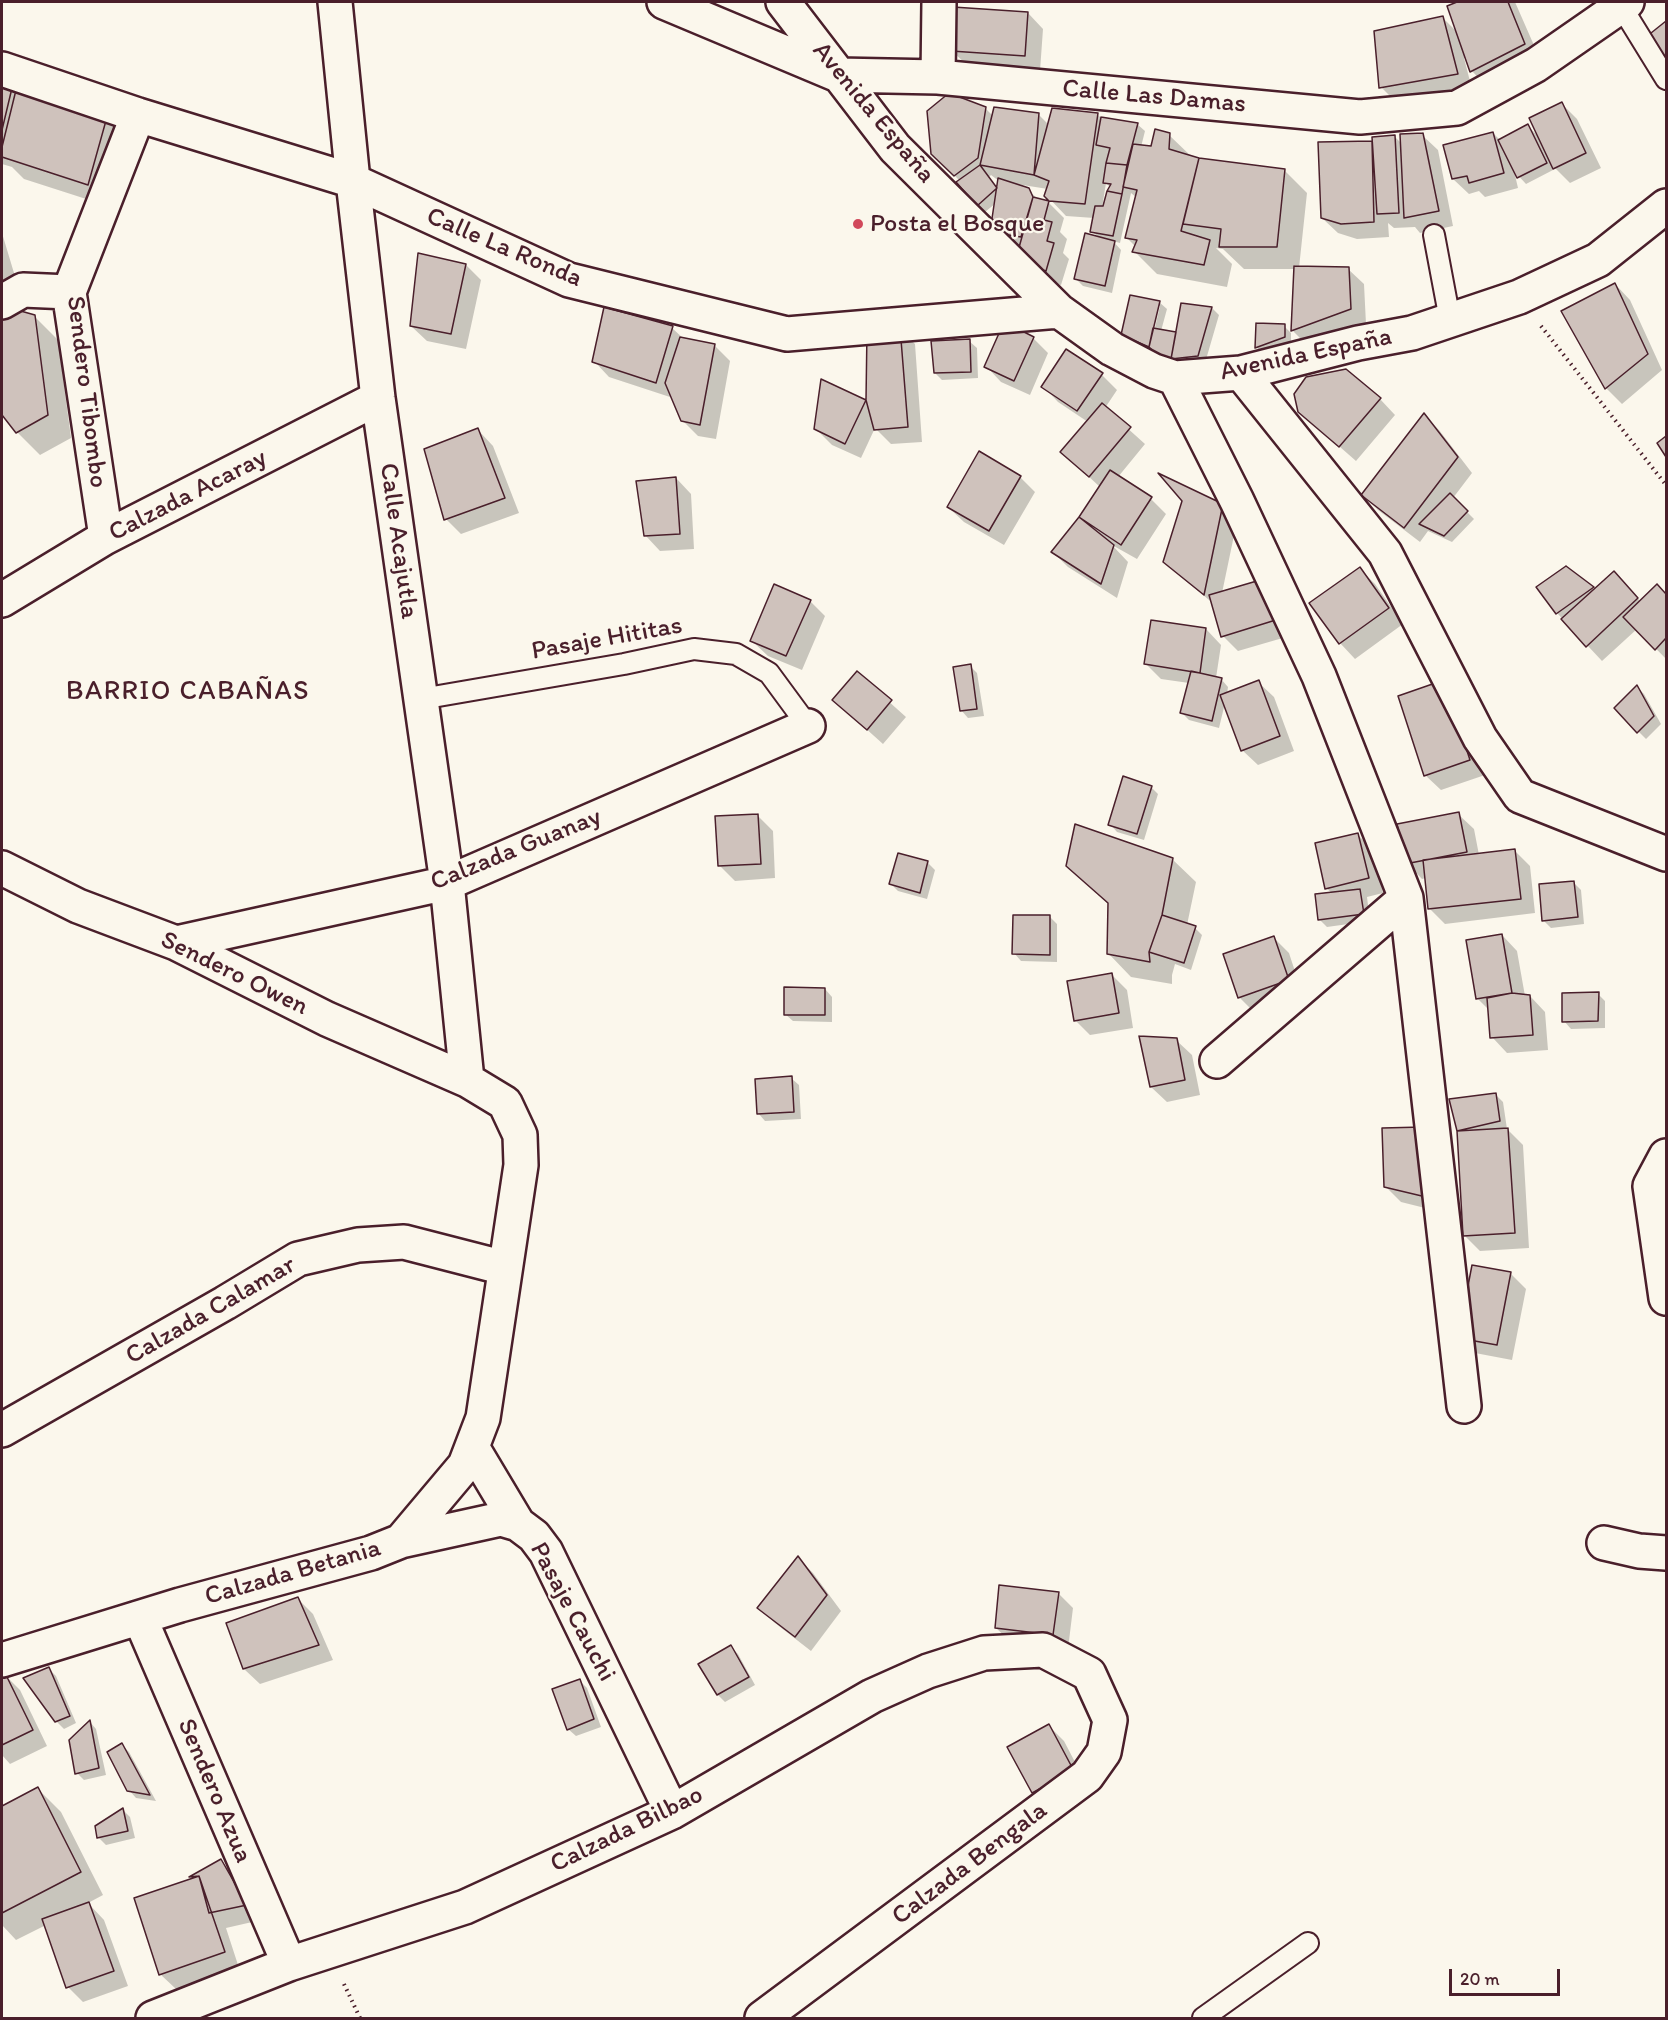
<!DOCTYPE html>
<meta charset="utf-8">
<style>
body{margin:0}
#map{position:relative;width:1668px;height:2020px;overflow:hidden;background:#fbf7ec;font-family:Itim,sans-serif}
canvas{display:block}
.frame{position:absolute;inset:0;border:3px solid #4a1f2b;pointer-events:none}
.scale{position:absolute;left:1449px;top:1969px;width:111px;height:27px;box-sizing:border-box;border:3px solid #4a1f2b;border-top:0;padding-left:8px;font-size:18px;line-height:21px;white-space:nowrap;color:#4a1f2b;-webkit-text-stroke:4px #fbf7ec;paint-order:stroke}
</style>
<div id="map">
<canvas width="1668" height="2020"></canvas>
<div class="frame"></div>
<div class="scale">20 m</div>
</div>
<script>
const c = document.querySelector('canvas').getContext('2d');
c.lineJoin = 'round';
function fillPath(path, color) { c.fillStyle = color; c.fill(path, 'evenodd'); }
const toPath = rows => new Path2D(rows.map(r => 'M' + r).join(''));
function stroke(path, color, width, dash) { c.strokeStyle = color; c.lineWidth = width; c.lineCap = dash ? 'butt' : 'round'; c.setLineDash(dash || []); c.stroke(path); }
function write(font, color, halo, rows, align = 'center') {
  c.font = font + ' Itim,sans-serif'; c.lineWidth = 4.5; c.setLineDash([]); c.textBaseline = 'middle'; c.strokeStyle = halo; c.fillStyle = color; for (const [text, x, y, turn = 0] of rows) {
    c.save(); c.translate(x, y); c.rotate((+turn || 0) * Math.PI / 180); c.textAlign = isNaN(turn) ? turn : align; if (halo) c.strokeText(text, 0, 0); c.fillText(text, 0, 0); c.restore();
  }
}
fillPath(toPath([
 [1460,2,1515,2,1540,59,1487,87,1472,71,1467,57,1464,58,1472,89,1396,102,1381,87,1443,18,1458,33,1449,7],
 [1028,13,1043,29,1040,71,968,66,952,51],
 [1666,23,1666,67,1648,37],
 [2,87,11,90,16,95,106,119,130,142,111,207,24,179,12,167,2,164],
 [1561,103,1577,119,1601,168,1570,183,1551,164,1553,170,1526,184,1514,171,1518,188,1485,197,1479,191,1469,194,1453,179,1493,133,1500,140,1528,126,1540,138],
 [985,108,993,116,1038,114,1049,125,1053,110,1098,115,1101,118,1137,124,1145,131,1141,147,1152,148,1169,135,1193,158,1284,170,1307,193,1299,268,1348,269,1364,284,1366,324,1308,346,1293,331,1295,269,1244,269,1223,249,1216,248,1232,264,1227,287,1157,274,1134,251,1136,247,1127,238,1137,198,1131,193,1120,243,1113,241,1121,250,1112,293,1083,286,1076,279,1099,238,1092,231,1094,218,1066,216,1046,195,1048,189,1016,184,1016,185,1028,190,1039,200,1049,203,1064,218,1060,232,1067,239,1063,253,1069,259,1061,285,1032,277,1007,247,996,203,985,212,958,183,960,181,932,153],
 [991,175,999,181,998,190,989,177],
 [1106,183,1111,188,1104,209,1102,208],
 [1422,135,1438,150,1453,226,1420,233,1415,227,1394,228,1388,223,1389,237,1357,239,1338,233,1322,218,1320,144,1374,142,1394,136,1402,144],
 [2,233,23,303,2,312],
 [466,265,481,280,466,349,427,341,411,326],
 [1615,284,1630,300,1662,370,1622,404,1606,388,1563,312],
 [1159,302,1167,309,1161,331,1177,334,1212,308,1219,315,1205,363,1180,366,1158,354,1130,342,1123,335],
 [1157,306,1160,306,1153,336,1150,335],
 [34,316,58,340,71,438,40,455,17,432,2,412,2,318],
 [1257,324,1284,326,1291,333,1291,344,1264,355,1257,348],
 [672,328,684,339,714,345,730,361,716,439,698,436,682,420,673,398,609,377,594,361],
 [900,329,915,344,922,442,891,444,875,428,861,458,832,445,816,429,822,381,867,402],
 [1033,338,1048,353,1030,395,1001,382,986,366],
 [969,341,977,348,978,378,942,380,935,373],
 [1102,375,1117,390,1105,408,1145,444,1118,477,1151,499,1166,514,1137,559,1112,545,1128,562,1117,598,1068,567,1053,552,1080,518,1100,487,1062,452,1088,422,1058,402,1043,386],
 [1380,399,1395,415,1356,461,1299,411],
 [1424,415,1439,430,1472,473,1453,498,1474,519,1452,542,1428,531,1420,542,1378,510,1363,495],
 [478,430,493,446,519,513,461,534,446,519],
 [1020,477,1035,492,1004,545,964,522,948,507],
 [676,478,691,494,694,549,660,551,645,535],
 [1222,505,1237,521,1222,593,1266,580,1293,635,1238,651,1223,636,1214,604,1181,577,1165,562],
 [1566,568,1595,590,1629,589,1641,602,1657,586,1666,595,1666,659,1637,629,1602,661,1557,613,1539,587],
 [1360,569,1375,584,1403,624,1355,659,1340,643,1311,603],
 [810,601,825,616,802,670,768,656,752,641],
 [1206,629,1221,645,1216,678,1221,679,1228,687,1227,694,1258,682,1274,697,1294,751,1258,765,1242,750,1225,703,1219,728,1189,720,1182,713,1189,683,1161,679,1146,664],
 [970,666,977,673,984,716,968,718,961,710],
 [857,673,906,717,883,744,834,700],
 [1637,687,1644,694,1661,724,1646,739,1616,709],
 [1459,697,1485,775,1441,790,1425,775],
 [1151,787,1158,794,1144,840,1117,832,1110,824],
 [1458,814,1474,829,1479,855,1515,851,1530,866,1535,913,1445,924,1430,909,1426,878,1422,879,1407,863],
 [758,816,773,831,775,878,735,881,719,865],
 [1358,835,1373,850,1383,893,1367,897,1370,921,1327,927,1320,920,1332,893,1326,888],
 [899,855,928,863,935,870,927,899,898,891,891,884],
 [1172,859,1196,882,1187,925,1195,928,1202,935,1191,970,1175,964,1172,975,1172,984,1131,977,1108,953,1109,905,1068,866],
 [1573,882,1581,890,1584,924,1551,928,1544,921],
 [1050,917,1057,924,1057,962,1021,961,1014,953],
 [1502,935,1517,951,1525,996,1530,996,1545,1012,1548,1050,1507,1053,1492,1037,1490,1011,1477,998],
 [1274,938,1289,953,1303,996,1254,1012,1239,997],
 [1112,975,1127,990,1133,1028,1090,1035,1075,1020],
 [825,989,832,997,832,1022,793,1021,785,1014],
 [1598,994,1605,1001,1605,1028,1571,1029,1564,1021],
 [1176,1040,1192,1055,1200,1095,1167,1102,1151,1087],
 [791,1078,799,1085,801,1119,765,1121,758,1113],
 [1496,1095,1503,1102,1507,1129,1523,1145,1529,1248,1480,1251,1465,1236,1459,1130],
 [1383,1130,1441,1212,1401,1202,1385,1186],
 [1510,1273,1526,1289,1512,1360,1475,1353,1460,1337],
 [798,1558,813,1573,841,1611,811,1651,775,1623,759,1608],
 [1058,1593,1073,1608,1068,1649,1012,1643,996,1628],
 [298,1599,313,1614,333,1660,260,1684,244,1669,228,1624],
 [731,1647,738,1654,755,1685,725,1702,718,1695,701,1665],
 [49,1669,56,1676,76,1723,64,1729,56,1721],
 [5,1675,20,1690,47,1746,10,1764,2,1755,2,1678],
 [579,1680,587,1688,601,1727,576,1736,568,1729],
 [90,1722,96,1729,106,1775,84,1780,77,1773],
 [1049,1726,1064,1741,1088,1787,1048,1808,1033,1792],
 [122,1745,129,1752,156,1801,136,1798,129,1790],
 [38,1789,61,1812,103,1895,88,1903,104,1920,128,1986,83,2002,68,1987,46,1925,16,1940,2,1925,2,1807],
 [123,1810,130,1817,135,1838,106,1845,99,1838],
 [221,1861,236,1876,261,1920,226,1928,239,1968,176,1989,160,1974,194,1879,192,1877]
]), '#0003');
const building = toPath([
 [1457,2,1508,2,1525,44,1470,72,1447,6,1457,2],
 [953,7,1028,12,1025,56,951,51,953,7],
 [1443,16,1458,74,1379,88,1374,31,1443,16],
 [1666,21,1666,70,1646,37,1666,21],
 [2,86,12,88,2,130,2,86],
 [16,90,107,117,88,185,2,157,2,147,16,90],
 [949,93,986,107,978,158,954,176,931,154,927,111,949,93],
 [1562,102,1586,153,1553,169,1529,118,1562,102],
 [994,107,1039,113,1034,175,980,165,994,107],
 [1052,108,1098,113,1085,204,1049,201,1044,196,1049,181,1034,175,1052,108],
 [1101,117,1138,123,1127,165,1106,163,1110,148,1096,145,1101,117],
 [1528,124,1547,163,1517,178,1498,140,1528,124],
 [1155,129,1170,133,1169,149,1199,158,1181,231,1210,240,1204,265,1132,252,1137,240,1125,238,1137,190,1123,187,1133,144,1151,146,1155,129],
 [1493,132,1504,173,1469,183,1467,176,1452,179,1443,145,1493,132],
 [1423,133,1439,211,1404,218,1400,134,1423,133],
 [1395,135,1399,213,1377,214,1372,137,1395,135],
 [1372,141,1374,222,1341,224,1321,218,1318,142,1372,141],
 [1199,158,1285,169,1277,247,1219,247,1221,229,1183,224,1199,158],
 [1106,163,1127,165,1122,194,1107,191,1111,184,1103,183,1106,163],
 [980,165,997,188,977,206,956,182,980,165],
 [998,178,1029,188,1033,197,1021,237,990,232,998,178],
 [1107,191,1122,194,1113,236,1090,232,1095,206,1103,206,1107,191],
 [1033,197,1049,201,1044,220,1052,222,1047,241,1054,243,1046,271,1015,262,1033,197],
 [1085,233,1115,241,1105,286,1074,279,1085,233],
 [418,253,466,264,451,334,410,326,418,253],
 [1294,266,1349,267,1351,309,1291,331,1294,266],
 [1615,283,1648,354,1605,389,1561,311,1615,283],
 [1130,295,1160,301,1149,347,1121,335,1130,295],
 [1181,303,1212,307,1198,356,1171,359,1181,303],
 [604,307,673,326,656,383,592,362,604,307],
 [17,310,35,315,48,415,16,433,2,415,2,317,17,310],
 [1004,322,1034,337,1014,381,984,367,1004,322],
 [1256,323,1285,324,1285,337,1255,348,1256,323],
 [900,327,908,427,874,430,866,400,867,330,900,327],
 [1153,328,1176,332,1171,359,1158,356,1149,347,1153,328],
 [680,337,715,344,700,425,681,421,665,383,680,337],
 [970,339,971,372,934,373,931,341,970,339],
 [1066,349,1103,373,1077,411,1041,387,1066,349],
 [1346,369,1381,398,1339,447,1298,412,1294,394,1306,377,1346,369],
 [821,379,866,400,845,444,814,429,821,379],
 [1102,403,1131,427,1089,477,1060,452,1102,403],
 [1424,413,1458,457,1404,528,1361,495,1424,413],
 [478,428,505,498,444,520,424,449,478,428],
 [1666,436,1666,457,1657,443,1666,436],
 [979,451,1021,476,989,531,947,507,979,451],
 [1110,470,1152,497,1121,545,1079,517,1110,470],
 [1158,473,1223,504,1204,595,1163,562,1182,501,1158,473],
 [676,477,680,534,644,536,636,481,676,477],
 [1450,493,1468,511,1444,536,1419,524,1450,493],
 [1079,517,1114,545,1101,584,1051,552,1079,517],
 [1566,566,1594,587,1556,614,1536,587,1566,566],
 [1360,567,1389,608,1339,644,1309,603,1360,567],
 [1614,571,1638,598,1586,647,1561,619,1614,571],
 [1267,578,1279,619,1221,637,1209,595,1267,578],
 [774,584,811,600,786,656,750,641,774,584],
 [1657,584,1666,594,1666,638,1655,650,1623,617,1657,584],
 [1151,620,1206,628,1200,673,1144,664,1151,620],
 [971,664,977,709,960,711,953,667,971,664],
 [857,671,892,700,867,730,832,700,857,671],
 [1191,671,1222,678,1212,721,1180,713,1191,671],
 [1259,680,1280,736,1241,751,1220,695,1259,680],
 [1444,680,1470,760,1424,776,1398,696,1444,680],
 [1637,685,1654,716,1637,733,1614,708,1637,685],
 [1123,776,1152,786,1137,834,1108,825,1123,776],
 [1459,812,1467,852,1405,864,1397,824,1459,812],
 [758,814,761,864,718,866,715,816,758,814],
 [1075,824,1173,858,1162,915,1149,952,1150,962,1107,954,1108,903,1066,866,1075,824],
 [1358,833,1369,878,1325,889,1315,843,1358,833],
 [1515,849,1521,899,1428,909,1423,860,1515,849],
 [898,853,928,861,920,893,889,884,898,853],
 [1574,881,1578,917,1542,921,1539,884,1574,881],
 [1360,889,1364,914,1318,920,1315,894,1360,889],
 [1013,915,1050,915,1050,955,1012,954,1013,915],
 [1162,915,1196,926,1184,963,1149,952,1162,915],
 [1502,934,1512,993,1476,999,1466,940,1502,934],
 [1274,936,1289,980,1238,998,1223,954,1274,936],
 [1112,973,1119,1013,1074,1021,1067,981,1112,973],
 [784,987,825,988,825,1015,784,1015,784,987],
 [1599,992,1598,1021,1562,1022,1562,993,1599,992],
 [1512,993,1530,995,1533,1035,1490,1038,1487,998,1512,993],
 [1139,1036,1177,1038,1185,1080,1150,1087,1139,1036],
 [792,1076,794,1112,757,1114,755,1079,792,1076],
 [1496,1093,1500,1121,1457,1131,1449,1099,1496,1093],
 [1423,1127,1426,1197,1384,1187,1382,1128,1423,1127],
 [1508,1128,1515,1233,1463,1236,1457,1131,1508,1128],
 [1472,1265,1511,1272,1497,1345,1458,1338,1472,1265],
 [798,1556,827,1595,795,1637,757,1608,798,1556],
 [999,1585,1059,1592,1053,1635,995,1628,999,1585],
 [298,1597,319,1645,243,1669,226,1623,298,1597],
 [731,1645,749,1677,717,1695,698,1664,731,1645],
 [49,1667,70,1716,55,1722,23,1678,49,1667],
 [5,1673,33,1730,2,1745,2,1676,5,1673],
 [580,1679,594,1719,567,1730,552,1689,580,1679],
 [90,1720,99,1768,75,1774,69,1740,90,1720],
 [1049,1724,1074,1771,1032,1793,1007,1747,1049,1724],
 [122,1743,150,1795,127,1791,107,1752,122,1743],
 [38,1787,81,1872,2,1913,2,1806,38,1787],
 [123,1808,128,1831,97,1838,95,1826,123,1808],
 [221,1859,247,1905,209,1913,199,1876,189,1877,221,1859],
 [199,1876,225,1952,159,1975,134,1898,199,1876],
 [89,1902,114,1971,66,1988,42,1919,89,1902]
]);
fillPath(building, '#cfc2bc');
stroke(building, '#4a1f2b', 1.5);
const lane = toPath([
 [1621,6,1666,79],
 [1434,235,1450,320],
 [421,699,624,664,694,649,736,654,769,673,808,726],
 [1203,2018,1308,1943]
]);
const street = toPath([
 [335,2,353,181,378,398,447,883,467,1080],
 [664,2,838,75,938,77,1360,117,1457,108,1536,65,1627,2],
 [783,2,895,148,1059,311,1112,349,1154,371,1175,378,1241,373,1358,343,1412,333,1519,297,1598,260,1666,206],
 [2,69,138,115,353,181,569,280,787,334,1059,311],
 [938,77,939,2],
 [2,302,23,290,69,292],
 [1241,373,1385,553,1480,738,1520,796,1666,854],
 [1175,378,1237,501,1319,676,1406,898,1464,1406],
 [106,537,69,292,138,115],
 [2,600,106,537,378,398],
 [2,868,78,906,176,943,327,1019,467,1080,505,1103,520,1135,521,1165,483,1418,465,1465,401,1541,371,1553,180,1605,2,1660],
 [176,943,447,883,808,726],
 [1217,1061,1406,898],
 [1666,1156,1650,1186,1666,1298],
 [2,1430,225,1303,298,1259,358,1245,404,1242,505,1268],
 [472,1447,518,1524],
 [401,1541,501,1519,518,1524,534,1536,546,1552,672,1812],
 [1604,1543,1639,1551,1666,1553],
 [140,1618,289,1964],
 [153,2018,289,1964,465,1907,672,1812,872,1696,928,1671,984,1653,1043,1650,1089,1674,1110,1720,1104,1752,1087,1776,762,2018]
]);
stroke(lane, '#4a1f2b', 24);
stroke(street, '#4a1f2b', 38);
stroke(toPath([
 [1541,326,1666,485],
 [344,1984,360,2018]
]), '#4a1f2b', 4, [1.5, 4.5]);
stroke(lane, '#fbf7ec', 20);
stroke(street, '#fbf7ec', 33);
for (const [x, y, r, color] of [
 [858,224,6,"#d1495b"]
]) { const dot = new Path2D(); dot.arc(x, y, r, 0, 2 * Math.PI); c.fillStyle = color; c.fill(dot); stroke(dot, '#fbf7ec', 2); }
write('26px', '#4a1f2b', '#fbf7ec', [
 ["Calle Las Damas",1154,97,5],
 ["Avenida España",873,113,50],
 ["Calle La Ronda",504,248,23],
 ["Avenida España",1306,355,-12],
 ["Sendero Tibombo",86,392,83],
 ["Calzada Acaray",188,496,-27],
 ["Calle Acajutla",398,541,82],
 ["Pasaje Hititas",607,639,-10],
 ["Calzada Guanay",516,850,-22],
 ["Sendero Owen",234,974,26],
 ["Calzada Calamar",211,1311,-30],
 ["Calzada Betania",293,1573,-16],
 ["Pasaje Cauchi",572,1612,62],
 ["Sendero Azua",214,1791,67],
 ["Calzada Bilbao",627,1830,-26],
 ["Calzada Bengala",970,1864,-37]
]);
write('26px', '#4a1f2b', '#fbf7ec', [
 ["Posta el Bosque",870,224]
], 'left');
c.letterSpacing = '1.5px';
write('27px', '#4a1f2b', '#fbf7ec', [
 ["BARRIO CABAÑAS",188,692]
]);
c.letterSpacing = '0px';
</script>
